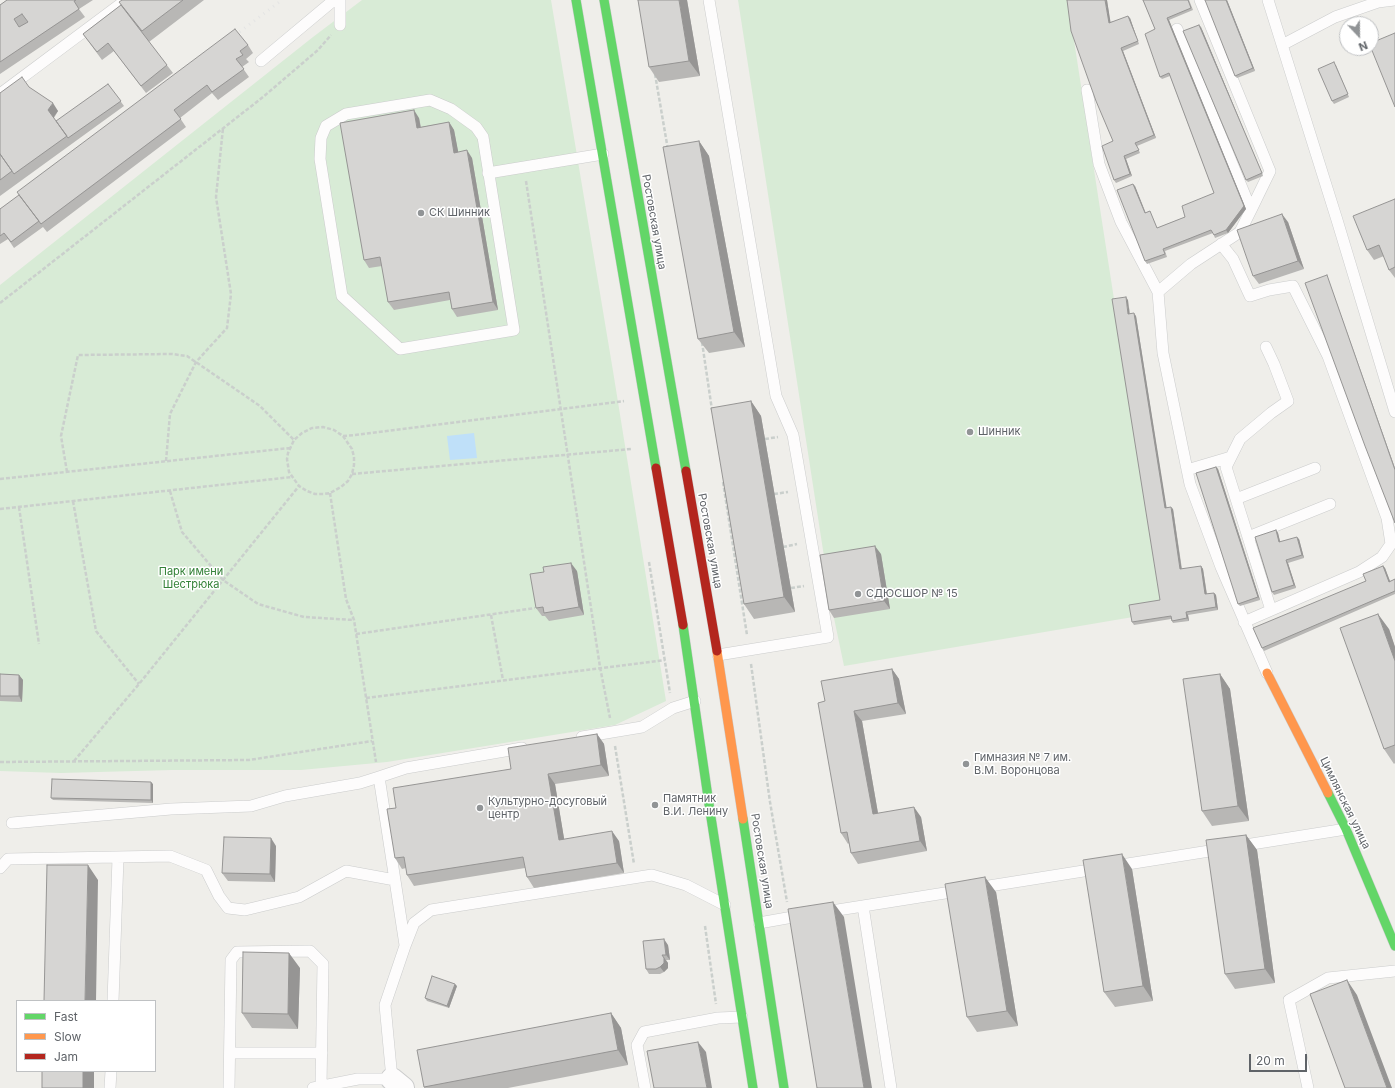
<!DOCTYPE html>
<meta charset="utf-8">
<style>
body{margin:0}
#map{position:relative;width:1395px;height:1088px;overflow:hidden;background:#efeeea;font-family:Inter,sans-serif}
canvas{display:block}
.legend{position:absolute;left:16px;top:1000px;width:140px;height:72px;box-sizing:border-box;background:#fff;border:1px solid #bfc1c3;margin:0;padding:5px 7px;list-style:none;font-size:12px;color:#5f6368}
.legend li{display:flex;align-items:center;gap:8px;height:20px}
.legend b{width:20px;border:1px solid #bfc1c3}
.north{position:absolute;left:1339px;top:16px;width:40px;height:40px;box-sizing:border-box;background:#fff;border:1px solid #bfc1c3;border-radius:50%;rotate:158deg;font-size:11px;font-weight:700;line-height:16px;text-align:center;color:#5f6368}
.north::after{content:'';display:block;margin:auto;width:14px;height:18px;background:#919496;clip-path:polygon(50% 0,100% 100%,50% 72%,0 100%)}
.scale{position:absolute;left:1249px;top:1054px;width:58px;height:18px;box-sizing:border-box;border:2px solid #5f6368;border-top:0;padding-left:5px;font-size:12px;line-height:14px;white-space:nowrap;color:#5f6368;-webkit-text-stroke:3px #fff;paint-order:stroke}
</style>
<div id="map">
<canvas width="1395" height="1088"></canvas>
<ul class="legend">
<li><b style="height:5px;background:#63d668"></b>Fast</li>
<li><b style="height:5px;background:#ff974d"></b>Slow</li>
<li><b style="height:5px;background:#b3261e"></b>Jam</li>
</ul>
<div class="north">N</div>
<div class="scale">20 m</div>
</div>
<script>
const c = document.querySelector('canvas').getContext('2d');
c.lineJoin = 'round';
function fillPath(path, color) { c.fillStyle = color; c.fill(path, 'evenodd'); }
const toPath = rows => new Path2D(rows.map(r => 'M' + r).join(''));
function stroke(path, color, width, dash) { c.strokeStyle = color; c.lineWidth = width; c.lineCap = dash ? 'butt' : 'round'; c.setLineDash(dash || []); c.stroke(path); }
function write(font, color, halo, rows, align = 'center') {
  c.font = font + ' Inter,sans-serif'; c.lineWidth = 3; c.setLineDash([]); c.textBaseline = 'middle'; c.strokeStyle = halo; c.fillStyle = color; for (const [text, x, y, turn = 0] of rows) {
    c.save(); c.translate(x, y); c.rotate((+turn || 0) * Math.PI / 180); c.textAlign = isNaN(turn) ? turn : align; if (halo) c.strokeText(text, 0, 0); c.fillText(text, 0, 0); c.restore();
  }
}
fillPath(toPath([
 [362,0,551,0,613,371,666,701,615,725,387,762,301,770,172,770,61,773,0,771,0,285,313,37],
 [738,0,1069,0,1073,34,1161,603,1133,617,844,666,834,618,825,563]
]), '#d8ebd6');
fillPath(toPath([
 [474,433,477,458,450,460,447,436]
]), '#bfe0f9');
const lane = toPath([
 [340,0,340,25],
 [709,0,776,396,793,435,828,637,718,655],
 [1200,0,1270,171,1251,210],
 [1268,0,1337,220,1395,412],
 [1282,45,1335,17,1378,2,1395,0],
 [261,61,334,0],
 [1087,90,1099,164,1121,222,1158,292,1163,353,1190,484,1221,567,1267,673],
 [0,94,126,0],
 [430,100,451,109,476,127,483,137,514,330,400,349,342,296,320,159,321,138,326,126,346,114,430,100],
 [488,173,603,154],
 [1221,244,1233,259,1250,296,1269,290,1293,286,1328,356,1387,518,1391,544,1382,557,1359,572,1244,622],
 [1158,292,1191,264,1240,232,1251,210,1177,29],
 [1266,347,1274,364,1288,401,1271,413,1240,439,1226,467,1271,610],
 [1187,470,1231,457],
 [1236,499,1315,468],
 [1248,537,1330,504],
 [582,737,642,727,673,708,695,701],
 [12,823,171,809,251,806,285,796,360,783,379,777],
 [1239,846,1346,829],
 [0,868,8,859,170,856,206,870,219,896,228,908,245,910,299,897,346,871,395,880],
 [863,906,1222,849],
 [825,912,863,906,891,1088],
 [759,923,804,915],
 [405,945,379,777,406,768,522,748],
 [113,1001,118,858],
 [230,1053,322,1053],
 [110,1088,111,1071],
 [229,1088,231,960,237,952,310,951,323,964,321,1086],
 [313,1088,358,1079,392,1079,385,1005,405,946,414,923,431,910,652,875,686,885,725,905],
 [645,1088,637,1045,644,1032,718,1018,742,1017],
 [1308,1088,1289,1000,1328,978,1395,971]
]);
const street = toPath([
 [392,1079,403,1088]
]);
const fast = toPath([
 [576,0,656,468],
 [604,0,686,471],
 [683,625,710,811,753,1088],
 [1328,793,1346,829,1395,946],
 [743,819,784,1088]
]);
const slow = toPath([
 [717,651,743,819],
 [1267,673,1328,793]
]);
const jam = toPath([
 [656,468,683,625],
 [686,471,717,651]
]);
stroke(lane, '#cbcccc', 12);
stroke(street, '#cbcccc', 24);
stroke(fast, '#cacacb', 10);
stroke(slow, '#cacacb', 10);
stroke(jam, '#cacacb', 10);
stroke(toPath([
 [655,74,668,150],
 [526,181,600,667,610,718],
 [0,303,263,97,318,50,331,35],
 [702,342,712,410],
 [343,436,352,449,354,457,354,465,352,474,348,481,341,487,330,493,324,494,315,494,307,491,299,486,289,472,287,459,288,453,294,440,302,433,312,428,323,427,334,430,343,436,355,435,624,401],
 [765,439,778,437],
 [166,461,170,414,196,362,227,328,231,294,216,197,223,128],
 [67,472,61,436,78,355,172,354,187,356,260,406,294,440],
 [352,474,631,449],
 [0,479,290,448],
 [723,482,747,635],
 [170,491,182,532,223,580,258,604,304,617,354,620],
 [330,493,346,599,354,620,376,762],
 [774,494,788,492],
 [73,501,96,631,139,684],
 [19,507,39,644],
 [0,509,292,477],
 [783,547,797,544],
 [649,562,670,693],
 [791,588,804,586],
 [491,615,503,680],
 [356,634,535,608],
 [751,664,770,802,787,902],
 [366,698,665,660],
 [615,746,634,864],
 [74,761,139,684,299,486],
 [0,762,249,760,372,741],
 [705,926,716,1004]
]), '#cacfcc', 2.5, [4, 2]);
stroke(lane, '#fdfcfc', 11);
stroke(street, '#fdfcfc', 22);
stroke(fast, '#63d668', 9);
stroke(slow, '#ff974d', 9);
stroke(jam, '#b3261e', 9);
stroke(toPath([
 [230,39,282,0]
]), '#e4e4e4', 3, [1, 5]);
fillPath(toPath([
 [7,0,93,0,79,9,85,17,0,74,0,5],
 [122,0,204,0,149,42,173,73,146,93,114,51,102,60,83,34,121,5],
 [687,0,700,76,659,82,649,67],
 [1107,0,1110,22,1130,18,1139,44,1123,51,1156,138,1137,146,1140,153,1126,159,1132,176,1116,183,1114,180],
 [1143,0,1189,0,1193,10,1169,20,1246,209,1228,233,1215,238,1213,233,1165,251,1167,257,1147,264,1145,261,1135,186,1145,213,1150,211,1151,214,1157,228,1185,217,1214,193,1170,76,1162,79,1160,77,1155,29],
 [1227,0,1255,71,1237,78,1235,76],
 [1201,27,1263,176,1248,182,1246,180],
 [248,45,253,53,246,59,249,62,242,67,249,77,218,100,212,93,180,118,186,127,47,232,43,227,14,248,8,239,0,244,0,209],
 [1336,65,1349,97,1334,104,1332,101],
 [108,84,124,106,0,196,0,93,29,87,58,111,54,118,57,122],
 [419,118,421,127,449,122,454,130,458,152,472,158,498,310,457,317,452,309,450,300,394,310,388,302,382,266,369,268,364,260],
 [699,141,709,156,745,347,709,353,698,339],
 [1395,199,1395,278,1389,270,1384,256,1374,260,1367,250],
 [1288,222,1304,269,1259,284,1253,276],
 [1128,300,1130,314,1136,316,1166,507,1173,509,1182,569,1201,566,1203,569,1207,594,1214,593,1216,595,1218,610,1188,615,1189,621,1173,623,1171,619,1134,625,1132,622,1160,600],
 [751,401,761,416,795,612,754,619,744,604],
 [1216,467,1218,469,1260,600,1240,606,1238,604],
 [1276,530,1278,533,1280,542,1299,539,1304,558,1288,563,1296,588,1274,595,1272,592],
 [881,554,890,609,834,618,829,610],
 [1383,566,1385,568,1390,581,1395,579,1395,594,1264,651,1262,648,1366,581],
 [577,571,584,615,549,621,545,616,542,616,536,608],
 [1389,629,1395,647,1395,763,1394,764,1384,749],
 [892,669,899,679,906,714,862,721,878,813,921,817,927,851,858,864,851,853,849,843,848,844,841,833,825,701],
 [0,674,19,675,23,680,22,702,0,701],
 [1220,674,1230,689,1249,821,1212,826,1202,811],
 [597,734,604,744,609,776,555,784,564,839,619,841,624,873,534,888,527,877,525,868,414,886,407,875,406,868,402,869,395,858,396,808,511,769],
 [153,784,153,803,53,800,51,798],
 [1246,835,1257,850,1275,983,1235,989,1225,974],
 [276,846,275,882,228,881,222,873],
 [1132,869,1153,1001,1115,1007,1104,992],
 [996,892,1018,1026,977,1032,967,1017],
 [668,945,670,960,666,960,668,963,668,968,664,972,660,974,649,974,646,969],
 [300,968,298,1029,252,1028,242,1013],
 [457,986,449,1008,427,1001,425,998],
 [611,1013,621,1028,628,1065,508,1088,424,1088,424,1087]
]), '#b8b7b5');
fillPath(toPath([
 [679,0,687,0,700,76,689,61],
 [1105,0,1107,0,1111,25,1109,23],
 [1226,0,1227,0,1255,71,1253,68],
 [1128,16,1130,18,1139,44,1138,41],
 [1167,18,1169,20,1246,209,1228,233,1226,230],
 [1199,25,1201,27,1263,176,1262,173],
 [1121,48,1123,51,1156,138,1154,135],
 [53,103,58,111,53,118,48,110],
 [414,110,419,118,422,136,417,128],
 [449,122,454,130,460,161,454,153],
 [699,141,709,156,745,347,734,332],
 [467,150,472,158,498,310,493,302],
 [1124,156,1126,159,1132,176,1130,174],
 [1133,184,1135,186,1147,216,1145,213],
 [1282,214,1288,222,1304,269,1298,261],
 [1327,275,1328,278,1395,468,1395,470],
 [1126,297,1128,300,1130,317,1128,314],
 [1134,313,1136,316,1167,510,1165,508],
 [751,401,761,416,795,612,784,597],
 [1216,467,1218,469,1260,600,1258,597],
 [1171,507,1173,509,1182,572,1180,569],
 [1276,530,1278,533,1281,545,1279,542],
 [1297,537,1299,539,1304,558,1302,555],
 [875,546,881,554,890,609,884,601],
 [1286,560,1288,563,1296,588,1294,585],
 [571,563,577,571,584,615,579,607],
 [1201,566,1203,569,1207,596,1205,594],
 [1383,566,1385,568,1391,584,1389,582],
 [1214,593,1216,595,1218,610,1216,607],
 [1186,612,1188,615,1189,621,1187,618],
 [1378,614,1389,629,1395,647,1395,661],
 [892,669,899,679,906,714,898,703],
 [1220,674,1230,689,1249,821,1238,806],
 [19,675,23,680,22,702,19,696],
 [854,711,862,721,880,825,873,814],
 [597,734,604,744,609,776,601,765],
 [548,774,555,784,566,850,559,840],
 [151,782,153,784,153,803,151,800],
 [914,807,921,817,927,851,920,841],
 [612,831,619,841,624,873,617,863],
 [1246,835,1257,850,1275,983,1265,969],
 [271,838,276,846,275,882,270,874],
 [1122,854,1132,869,1153,1001,1143,986],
 [88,865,98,880,96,1001,85,1001],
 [985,877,996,892,1018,1026,1007,1011],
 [833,902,844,917,872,1088,864,1088],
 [664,939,668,945,670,960,666,955],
 [289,953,300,968,298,1029,288,1014],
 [662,955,668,963,668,968,664,972,660,967],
 [1347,980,1357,995,1392,1088,1387,1088],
 [455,984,457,986,449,1008,447,1006],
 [611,1013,621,1028,628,1065,618,1050],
 [698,1042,706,1052,712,1088,707,1088],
 [83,1071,94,1071,94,1088,83,1088]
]), '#969594');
const building = toPath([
 [7,0,76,0,74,1,79,9,0,62,0,5,7,0],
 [22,14,28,22,19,27,14,19,22,14],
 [122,0,183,0,142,31,119,2,122,0],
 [638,0,679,0,689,61,649,67,638,0],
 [1067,0,1105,0,1109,23,1128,16,1138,41,1121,48,1154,135,1135,143,1139,150,1124,156,1130,174,1114,180,1102,146,1113,141,1096,101,1071,31,1067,0],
 [1143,0,1188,0,1191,8,1167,18,1244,206,1226,230,1214,235,1211,230,1163,249,1165,254,1145,261,1117,190,1133,184,1145,213,1150,211,1157,228,1185,217,1182,206,1214,193,1169,73,1160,77,1145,34,1155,29,1143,0],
 [1205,0,1226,0,1253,68,1235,76,1205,0],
 [121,5,167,65,141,86,108,43,97,52,83,34,121,5],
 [1199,25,1262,173,1246,180,1183,31,1199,25],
 [235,29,248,45,240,51,243,55,236,59,244,69,212,92,207,85,174,110,181,119,41,224,17,192,235,29],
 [1395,33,1395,107,1371,48,1371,43,1395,33],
 [1334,62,1348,94,1332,101,1318,69,1334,62],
 [22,77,29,87,53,103,48,110,67,136,14,174,0,154,0,93,22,77],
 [108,84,121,101,68,138,56,121,108,84],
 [414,110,417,128,449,122,454,153,467,150,493,302,452,309,449,292,388,302,380,257,364,260,340,123,414,110],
 [699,141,734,332,698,339,663,147,699,141],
 [0,154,12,171,0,180,0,154],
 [19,195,39,221,11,242,4,233,0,236,0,209,19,195],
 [1395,199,1395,267,1389,270,1379,245,1367,250,1353,216,1395,199],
 [1282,214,1298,261,1253,276,1237,230,1282,214],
 [1327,275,1395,470,1395,523,1365,446,1305,283,1327,275],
 [1126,297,1128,314,1134,313,1165,508,1171,507,1180,569,1201,566,1205,594,1214,593,1216,607,1186,612,1187,618,1172,621,1171,616,1132,622,1129,605,1160,600,1112,299,1126,297],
 [751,401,784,597,744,604,711,408,751,401],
 [1216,467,1258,597,1238,604,1196,473,1216,467],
 [1276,530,1279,542,1297,537,1302,555,1286,560,1294,585,1272,592,1255,537,1276,530],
 [875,546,884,601,829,610,820,555,875,546],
 [571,563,579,607,544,613,543,607,536,608,530,574,544,572,543,567,571,563],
 [1383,566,1389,582,1395,579,1395,591,1262,648,1253,628,1366,581,1363,574,1383,566],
 [1378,614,1395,661,1395,745,1384,749,1340,628,1378,614],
 [892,669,898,703,854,711,873,814,914,807,920,841,851,853,847,832,841,833,818,703,825,701,821,681,892,669],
 [0,674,19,675,19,696,0,696,0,674],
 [1220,674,1238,806,1202,811,1183,679,1220,674],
 [597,734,601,765,548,774,559,840,612,831,617,863,527,877,523,857,407,875,404,857,395,858,387,809,396,808,393,788,511,769,508,748,597,734],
 [52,779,151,782,151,800,51,798,52,779],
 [1246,835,1265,969,1225,974,1206,840,1246,835],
 [224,837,271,838,270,874,222,873,224,837],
 [1122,854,1143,986,1104,992,1083,860,1122,854],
 [47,865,88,865,85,1001,44,1001,47,865],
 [985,877,1007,1011,967,1017,945,884,985,877],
 [833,902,864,1088,817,1088,788,909,833,902],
 [664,939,666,955,662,955,664,958,664,963,660,967,656,969,646,969,643,941,664,939],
 [243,952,289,953,288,1014,242,1013,243,952],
 [432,976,455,984,447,1006,425,998,432,976],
 [1347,980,1387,1088,1345,1088,1310,994,1347,980],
 [611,1013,618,1050,424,1087,417,1050,611,1013],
 [698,1042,707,1088,654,1088,647,1051,698,1042],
 [42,1071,83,1071,83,1088,42,1088,42,1071]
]);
fillPath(building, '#d6d5d3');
stroke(building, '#969594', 1);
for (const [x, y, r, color] of [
 [421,213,4,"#919496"],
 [970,432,4,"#919496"],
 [858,594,4,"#919496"],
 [966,764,4,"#919496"],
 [655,805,4,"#919496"],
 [480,808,4,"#919496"]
]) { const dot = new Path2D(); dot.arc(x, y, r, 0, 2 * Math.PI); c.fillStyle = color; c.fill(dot); stroke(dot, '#fff', 1.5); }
write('11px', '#5f6368', '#fff', [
 ["СК Шинник",429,213],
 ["Шинник",978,432],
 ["СДЮСШОР № 15",866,594],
 ["Гимназия № 7 им.",974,758],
 ["В.М. Воронцова",974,771],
 ["Памятник",663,799],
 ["В.И. Ленину",663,812],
 ["Культурно-досуговый",488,802],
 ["центр",488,815]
], 'left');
write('11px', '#5f6368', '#fff', [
 ["Ростовская улица",654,222,80],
 ["Ростовская улица",710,541,80],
 ["Цимлянская улица",1345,803,64],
 ["Ростовская улица",762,861,81]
]);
write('11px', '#348238', '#fff', [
 ["Парк имени",191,572],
 ["Шестрюка",191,585]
]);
</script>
